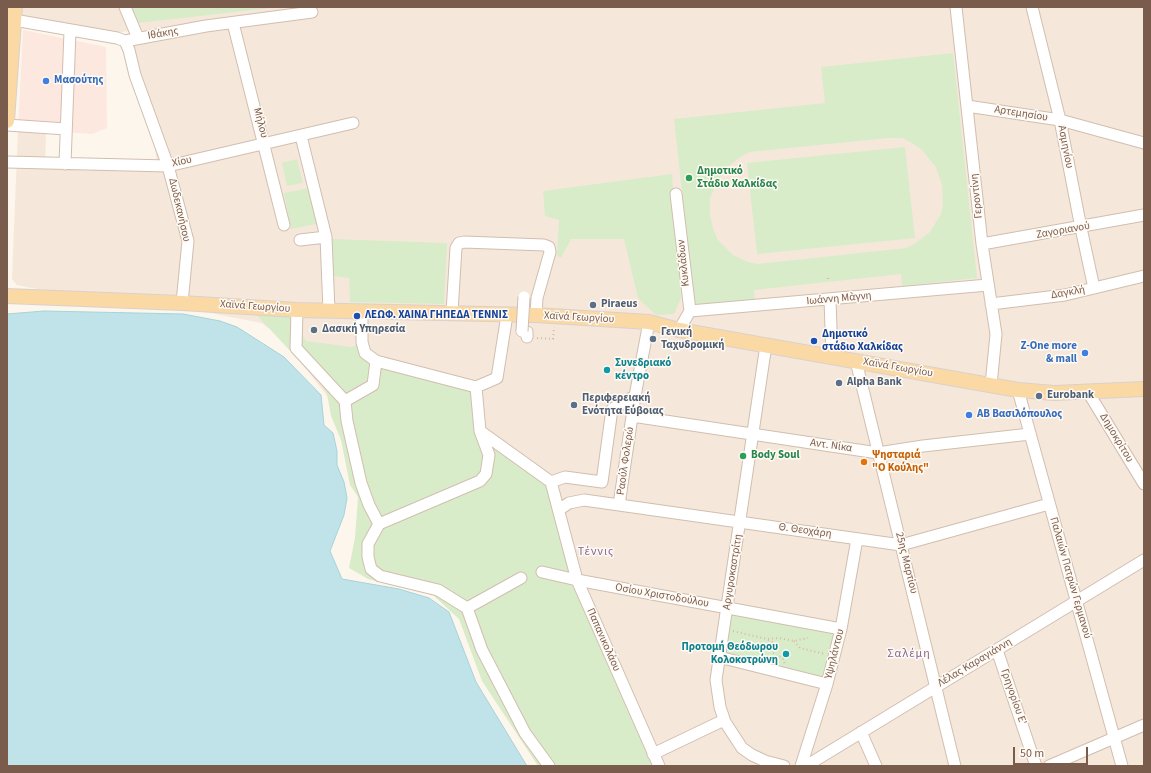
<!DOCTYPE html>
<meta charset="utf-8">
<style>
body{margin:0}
#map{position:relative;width:1151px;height:773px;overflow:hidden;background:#fdf6ec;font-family:"Source Sans 3",sans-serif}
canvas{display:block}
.frame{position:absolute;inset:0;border:8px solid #7a5c4d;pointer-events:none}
.scale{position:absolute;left:1013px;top:747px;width:75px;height:18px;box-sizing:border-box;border:2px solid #7a5c4d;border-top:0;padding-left:5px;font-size:12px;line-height:14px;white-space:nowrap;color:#7a5c4d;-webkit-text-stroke:3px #fffaf3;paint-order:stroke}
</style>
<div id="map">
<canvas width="1151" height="773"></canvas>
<div class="frame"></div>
<div class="scale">50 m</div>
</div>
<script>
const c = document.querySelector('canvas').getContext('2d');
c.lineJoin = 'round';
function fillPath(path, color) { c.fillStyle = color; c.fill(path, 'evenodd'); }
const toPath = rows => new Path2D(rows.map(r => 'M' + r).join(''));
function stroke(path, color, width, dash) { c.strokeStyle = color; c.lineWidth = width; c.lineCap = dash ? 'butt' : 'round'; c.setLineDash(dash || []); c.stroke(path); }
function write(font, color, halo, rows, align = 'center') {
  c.font = font + ' "Source Sans 3",sans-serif'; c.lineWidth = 3; c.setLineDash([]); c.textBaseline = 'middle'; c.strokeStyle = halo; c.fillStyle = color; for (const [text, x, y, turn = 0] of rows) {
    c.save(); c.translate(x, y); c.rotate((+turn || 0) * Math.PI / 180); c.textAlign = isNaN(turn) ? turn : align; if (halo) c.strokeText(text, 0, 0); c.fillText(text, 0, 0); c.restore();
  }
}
fillPath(toPath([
 [7,7,1144,7,1144,766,559,766,413,505,280,336,261,323,200,311,108,304,17,285,12,279,18,129,46,131,45,168,158,171,150,109,134,56,135,48,127,31,118,33,74,26,23,15,7,15]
]), '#f5e8da');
fillPath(toPath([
 [23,30,106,47,107,128,92,134,18,129]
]), '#fde8e0');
fillPath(toPath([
 [124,7,280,7,129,24],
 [953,53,977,278,695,308,674,119,825,103,821,67],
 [888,138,902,138,912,143,922,150,936,167,942,185,943,204,941,214,930,232,916,243,906,248,758,264,748,262,733,255,718,240,714,231,710,216,710,198,716,184,724,170,740,157,750,152],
 [901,274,902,286,755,301,754,290],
 [905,147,915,238,757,254,747,163],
 [297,159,303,183,287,186,282,163],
 [672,174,681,298,674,314,656,315,638,298,624,239,571,239,561,258,557,256,559,220,545,216,543,191],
 [309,188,316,224,291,229,284,193],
 [331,239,447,243,444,304,350,302,349,278,332,276],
 [252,310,287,312,306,341,352,347,360,343,361,352,474,389,479,432,549,484,575,584,653,766,538,766,482,681,459,619,433,595,368,579,349,568,355,538,358,497,350,485,341,440,331,416,327,394,320,383],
 [727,608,841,629,827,684,719,657]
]), '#d8ecc9');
const water = toPath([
 [44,311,183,314,220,321,237,327,284,357,321,395,324,425,333,433,337,451,337,465,344,482,347,498,344,515,330,551,342,579,399,589,429,598,449,612,476,682,527,766,7,766,7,314,44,311]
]);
fillPath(water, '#bfe3e8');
stroke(water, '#a5d3da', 1);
const minor = toPath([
 [125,7,138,38],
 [956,7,982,244,996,334,991,385],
 [1032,7,1060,120,1081,228,1094,288],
 [14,20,117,38,125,41,206,26,312,12],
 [233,23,284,225],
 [125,41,129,50,135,75,168,166,188,241,182,303],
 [967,106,1060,120,1144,143],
 [7,125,66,129],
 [301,136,326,237,329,311],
 [7,162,168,166,353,123],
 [65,164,70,31],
 [676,194,690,311,679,330],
 [300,240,326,237],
 [982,244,1144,215],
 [830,300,832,356],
 [991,304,1065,295,1144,276],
 [297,310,296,348,345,401],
 [690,311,988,285],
 [362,312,362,342,365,353,376,361,476,387,497,378,507,315],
 [452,312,456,248,459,243,464,242,544,245,549,247,550,252,537,298,536,315],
 [522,331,527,332,527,337],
 [766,345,716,680,720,707,725,722,742,748,752,755,765,761,784,766],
 [376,361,373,385,345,401,347,421,361,483,369,505,379,524],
 [856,361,955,766],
 [476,387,480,431,489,455,486,474,480,481,379,524,368,544,368,557,371,569,380,576,438,590,467,608,482,650,525,733,549,766],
 [1018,390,1122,766],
 [1088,392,1144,484],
 [632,416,878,453,923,446,1030,434],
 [480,431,551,482,577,580,659,766],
 [551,482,565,477,602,482,612,409,635,396],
 [619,505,635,396,649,322],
 [560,509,569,503,584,500,901,545,1049,504],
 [542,572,577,580,841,629],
 [467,608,521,578],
 [997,650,1036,766],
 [719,657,827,684],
 [861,732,876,766],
 [653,754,724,720],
 [801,766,827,684,841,629,857,539],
 [806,766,1144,560],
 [1049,766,1144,725]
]);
const major = toPath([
 [7,121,15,7],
 [7,296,182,303,297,310,536,315,649,322,679,330,1018,390,1054,393,1144,389]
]);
stroke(minor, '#d1beb0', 13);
stroke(major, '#dad1cd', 16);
stroke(toPath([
 [828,278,828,282],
 [537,338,553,339,554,327],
 [733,631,767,639,779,638,794,641,808,638],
 [768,640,772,642,771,650,776,656,782,657,785,664],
 [794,641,800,648,825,654]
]), '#d9b8a5', 2, [1, 3]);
stroke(minor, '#fff', 11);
stroke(major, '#fbd9a5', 14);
const minorBridge = toPath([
 [522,331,524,297]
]);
stroke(minorBridge, '#d1beb0', 13, []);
stroke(minorBridge, '#fff', 11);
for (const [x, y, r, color] of [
 [46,81,4,"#3f7fe0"],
 [689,178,4,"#2e9e5b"],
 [593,305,4,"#5c6f8a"],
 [357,316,4,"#1a4fb4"],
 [314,330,4,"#5c6f8a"],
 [653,339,4,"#5c6f8a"],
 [814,341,4,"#1a4fb4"],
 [1085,353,4,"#3f7fe0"],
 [607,370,4,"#0f9aa8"],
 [839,383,4,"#5c6f8a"],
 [1039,396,4,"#5c6f8a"],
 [574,405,4,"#5c6f8a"],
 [969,415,4,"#3f7fe0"],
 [743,456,4,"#2e9e5b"],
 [864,462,4,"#e8710a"],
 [786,654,4,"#0f9aa8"]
]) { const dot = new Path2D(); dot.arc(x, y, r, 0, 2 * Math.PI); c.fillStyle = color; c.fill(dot); stroke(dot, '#fffaf3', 1.5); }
write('11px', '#7a5c4d', '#fffaf3', [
 ["Ιθάκης",163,34,-10],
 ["Αρτεμησίου",1021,114,9],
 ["Μήλου",260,123,75],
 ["Ασμηνίου",1065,147,79],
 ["Χίου",182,162,-12],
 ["Γεροντίνη",977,196,-96],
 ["Δωδεκανήσου",179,210,77],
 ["Ζαγοριανού",1063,231,-10],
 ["Κυκλάδων",684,263,-96],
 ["Δαγκλή",1068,293,-10],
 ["Ιωάννη Μὰγνη",839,299,-5],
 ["Χαϊνά Γεωργίου",255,307,4],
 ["Χαϊνά Γεωργίου",579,318,3],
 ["Χαϊνά Γεωργίου",898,368,10],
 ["Δημοκρίτου",1116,438,59],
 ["Αντ. Νίκα",831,446,8],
 ["Ραούλ Φολερώ",626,461,-82],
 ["Θ. Θεοχάρη",805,531,8],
 ["25ης Μαρτίου",906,563,76],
 ["Αργυροκαστρίτη",733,572,-81],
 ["Παλαιών Πατρών Γερμανού",1070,578,74],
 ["Οσίου Χριστοδούλου",662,596,10],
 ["Παπανικολάου",603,640,66],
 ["Υψηλάντου",835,654,-76],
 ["Λέλας Καραγιάννη",975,663,-31],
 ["Γρηγορίου Ε'",1013,697,71]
]);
write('bold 11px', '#366cbe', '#fffaf3', [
 ["Μασούτης",54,81],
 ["Z-One more",1077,347,"right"],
 ["& mall",1077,360,"right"],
 ["ΑΒ Βασιλόπουλος",977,415]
], 'left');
write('bold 11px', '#27864d', '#fffaf3', [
 ["Δημοτικό",697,172],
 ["Στάδιο Χαλκίδας",697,185],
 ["Body Soul",751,456]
], 'left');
write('bold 11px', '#4e5e75', '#fffaf3', [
 ["Piraeus",601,305],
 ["Δασική Υπηρεσία",322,330],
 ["Γενική",661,333],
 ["Ταχυδρομική",661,346],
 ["Alpha Bank",847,383],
 ["Eurobank",1047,396],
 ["Περιφερειακή",582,399],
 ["Ενότητα Εύβοιας",582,412]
], 'left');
write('bold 11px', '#164399', '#fffaf3', [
 ["ΛΕΩΦ. ΧΑΙΝΑ ΓΗΠΕΔΑ ΤΕΝΝΙΣ",365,316],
 ["Δημοτικό",822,335],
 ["στάδιο Χαλκίδας",822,348]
], 'left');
write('bold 11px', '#0d838f', '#fffaf3', [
 ["Συνεδριακό",615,364],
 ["κέντρο",615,377],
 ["Προτομή Θεόδωρου",778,648,"right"],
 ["Κολοκοτρώνη",778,661,"right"]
], 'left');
write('bold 11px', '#c56008', '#fffaf3', [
 ["Ψησταριά",872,456],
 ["\"Ο Κούλης\"",872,469]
], 'left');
c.letterSpacing = '1px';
write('12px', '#846695', '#fffaf3', [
 ["Τέννις",596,552],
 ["Σαλέμη",909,654]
]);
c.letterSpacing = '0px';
</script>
